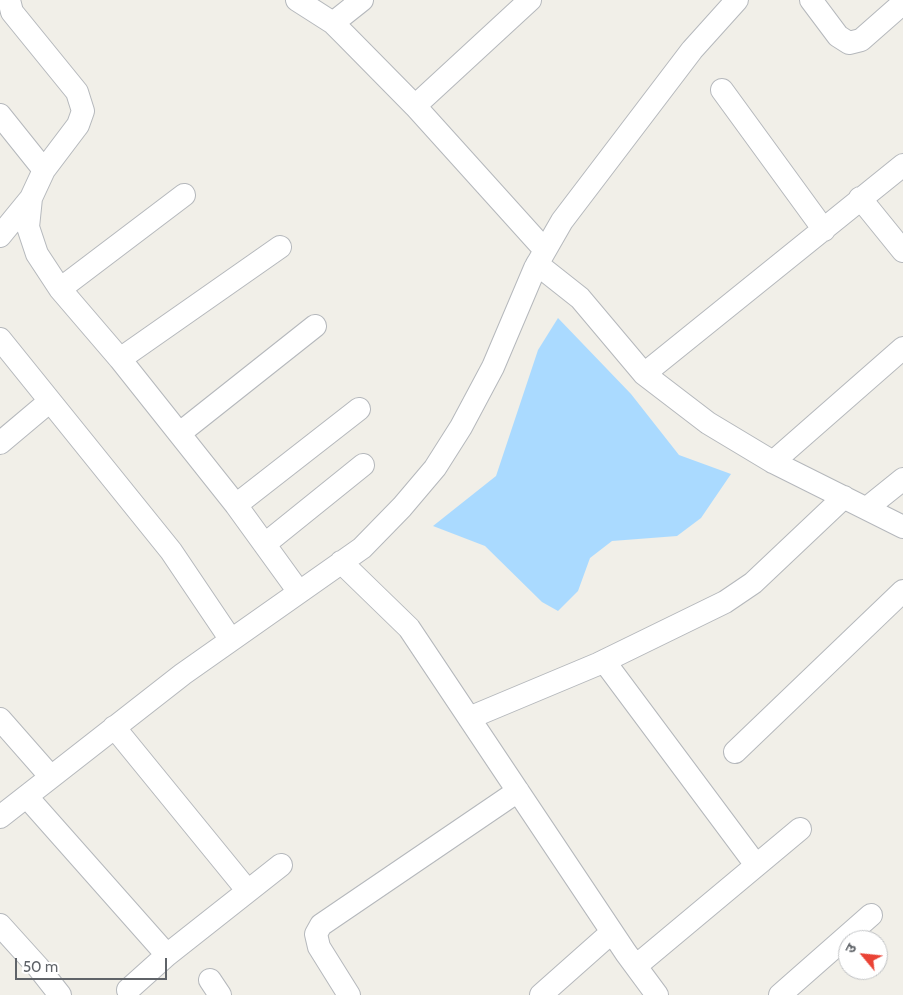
<!DOCTYPE html>
<meta charset="utf-8">
<style>
body{margin:0}
#map{position:relative;width:903px;height:995px;overflow:hidden;background:#f1efe8;font-family:Cabin,"Noto Sans Devanagari",sans-serif}
canvas{display:block}
.north{position:absolute;left:838px;top:930px;width:50px;height:50px;box-sizing:border-box;background:#fff;border:1px solid #bfc1c3;border-radius:50%;rotate:298deg;font-size:14px;font-weight:700;line-height:20px;text-align:center;color:#5f6368}
.north::after{content:'';display:block;margin:auto;width:18px;height:22px;background:#ea4335;clip-path:polygon(50% 0,100% 100%,50% 72%,0 100%)}
.scale{position:absolute;left:15px;top:958px;width:152px;height:22px;box-sizing:border-box;border:2px solid #5f6368;border-top:0;padding-left:6px;font-size:15px;line-height:18px;white-space:nowrap;color:#5f6368;-webkit-text-stroke:4px #fff;paint-order:stroke}
</style>
<div id="map">
<canvas width="903" height="995"></canvas>
<div class="north">उ</div>
<div class="scale">50 m</div>
</div>
<script>
const c = document.querySelector('canvas').getContext('2d');
c.lineJoin = 'round';
function fillPath(path, color) { c.fillStyle = color; c.fill(path, 'evenodd'); }
const toPath = rows => new Path2D(rows.map(r => 'M' + r).join(''));
function stroke(path, color, width, dash) { c.strokeStyle = color; c.lineWidth = width; c.lineCap = dash ? 'butt' : 'round'; c.setLineDash(dash || []); c.stroke(path); }
fillPath(toPath([
 [558,318,631,394,679,455,731,474,701,518,677,536,612,541,590,558,578,591,558,611,542,602,485,546,433,526,496,476,538,350]
]), '#aadaff');
const street = toPath([
 [9,0,12,12,77,92,83,111,78,125,44,170,31,198,28,227,37,254,60,289,120,359,236,505,299,592],
 [297,0,333,23,346,36,415,106,544,249],
 [811,0,838,36,849,43,861,40,903,3],
 [333,23,362,0],
 [722,90,824,230],
 [415,106,530,0],
 [0,115,44,170],
 [860,198,903,251],
 [0,236,31,198],
 [537,264,580,298,644,374,708,423,773,462,903,527],
 [60,289,184,195],
 [0,339,171,551,231,640],
 [120,359,280,247],
 [644,374,903,165],
 [180,433,315,326],
 [0,443,50,401],
 [773,462,903,348],
 [236,505,359,409],
 [867,508,903,479],
 [265,544,363,465],
 [341,562,409,628,626,953,657,995],
 [604,661,756,865],
 [469,718,598,664,725,602,753,583,844,497],
 [0,719,51,777],
 [114,727,247,890],
 [735,752,903,591],
 [27,797,167,955],
 [0,817,183,674,362,548,402,507,435,468,461,427,493,367,535,268,562,221,692,50,737,0],
 [0,925,38,967,60,995],
 [636,966,800,829],
 [210,980,220,995],
 [128,990,167,955,281,865],
 [349,995,319,947,316,934,321,925,518,791],
 [541,995,612,932],
 [780,995,871,915]
]);
stroke(street, '#b5b8bc', 24);
stroke(street, '#fff', 22);
</script>
